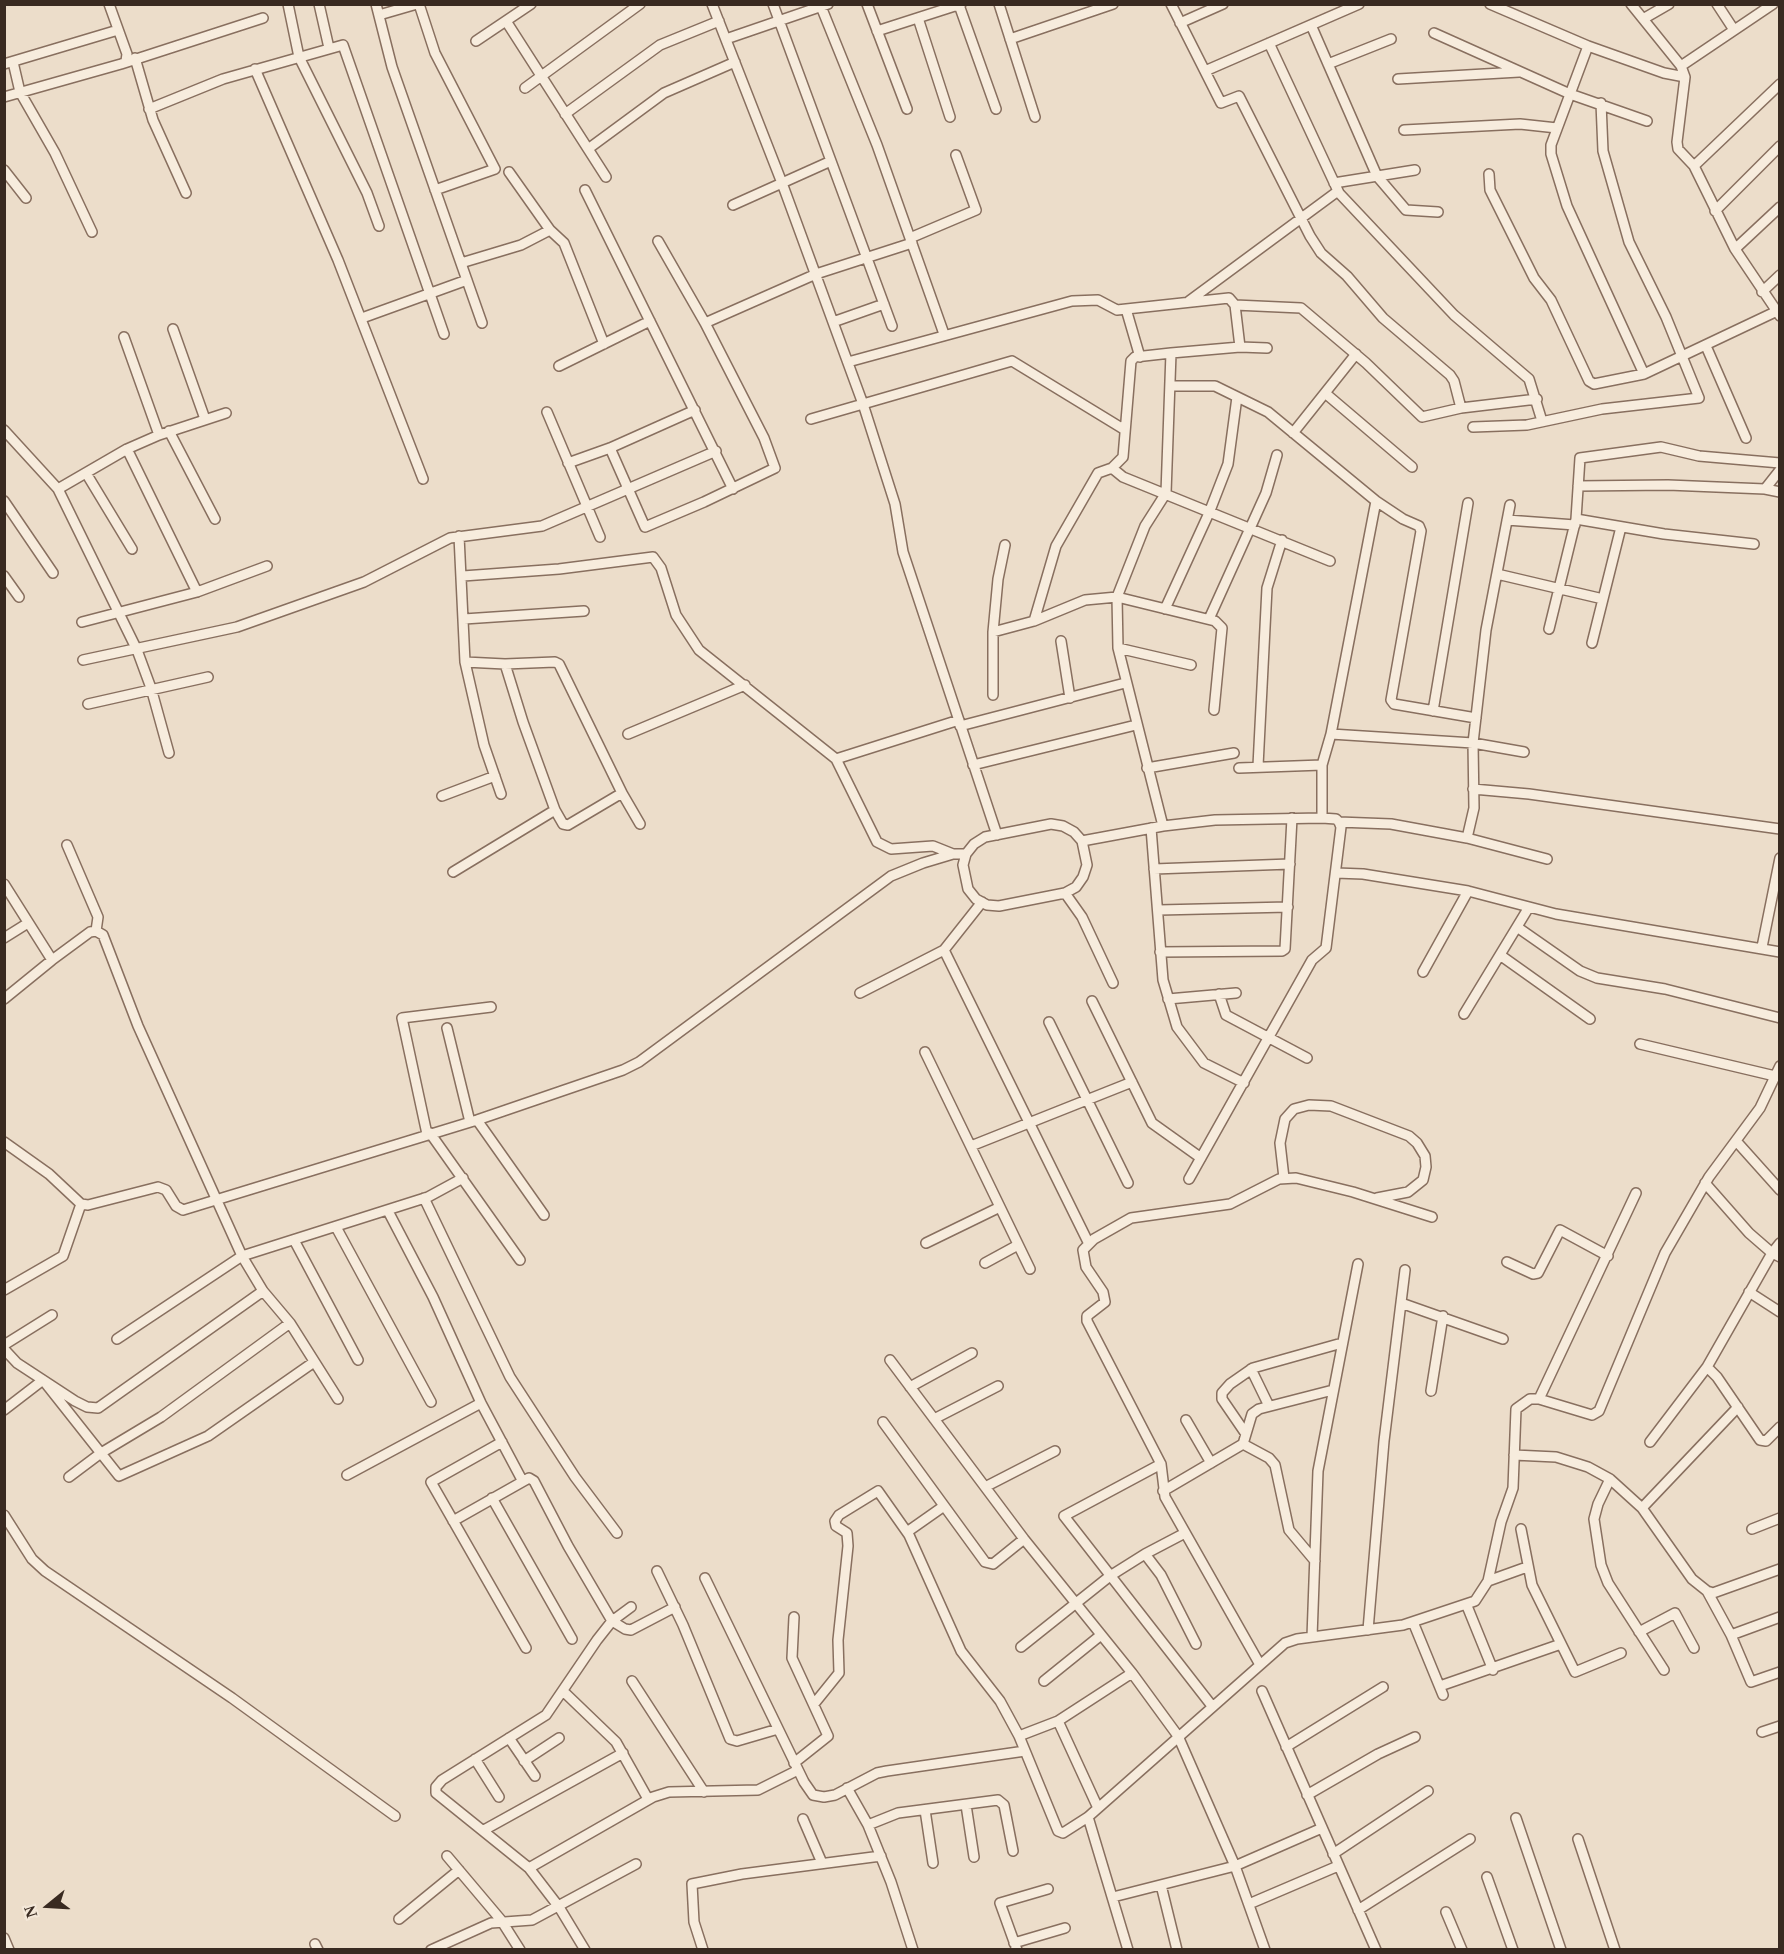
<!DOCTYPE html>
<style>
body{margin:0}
#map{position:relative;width:1784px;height:1954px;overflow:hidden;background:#ecddca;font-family:"Times New Roman",serif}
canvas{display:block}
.frame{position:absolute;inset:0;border:6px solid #392a21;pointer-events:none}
.north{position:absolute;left:18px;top:1876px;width:60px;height:60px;-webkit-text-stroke:4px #f4e8d9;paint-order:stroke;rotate:252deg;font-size:16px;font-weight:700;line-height:24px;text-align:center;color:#392a21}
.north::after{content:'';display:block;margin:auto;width:21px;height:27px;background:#392a21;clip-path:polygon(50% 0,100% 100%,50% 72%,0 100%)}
</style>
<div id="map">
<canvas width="1784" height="1954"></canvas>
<div class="frame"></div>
<div class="north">N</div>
</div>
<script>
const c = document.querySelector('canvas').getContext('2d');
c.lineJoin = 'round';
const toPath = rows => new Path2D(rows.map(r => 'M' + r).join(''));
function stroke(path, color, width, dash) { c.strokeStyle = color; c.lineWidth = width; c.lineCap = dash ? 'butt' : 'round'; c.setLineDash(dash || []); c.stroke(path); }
const street = toPath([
 [109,4,127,54,126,61],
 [288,4,299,57,367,193,379,226],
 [319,4,329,48],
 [376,4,392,67,482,323],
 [419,4,435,53,495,169,435,190],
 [712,4,782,183,863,404,895,504,903,552,997,835],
 [773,4,892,326],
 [820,4,877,145,944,334],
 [867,4,907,109],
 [999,4,1035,117],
 [1171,4,1221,103,1239,96,1310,236,1321,253,1347,276,1383,318,1450,375,1454,381,1461,408],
 [1490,4,1588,46,1664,73,1685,77],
 [1631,4,1681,66,1685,77,1677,142,1678,149,1694,166,1735,249,1780,316],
 [1717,4,1734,30],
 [959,5,996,109],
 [379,15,417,4],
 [918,18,950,117],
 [1643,19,1669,4],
 [506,21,606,177],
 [1180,23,1223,4],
 [1311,25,1377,176,1406,210,1438,212],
 [877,31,961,4],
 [1434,33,1570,94,1647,121],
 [726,39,828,4],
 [1010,39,1113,4],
 [476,41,531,4],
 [1269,43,1339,193,1454,315,1529,379,1542,421],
 [1588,46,1551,145,1551,154,1567,206,1644,374],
 [135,58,153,120,186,193],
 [13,62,20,92,55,153,92,232],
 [4,64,118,30],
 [1328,64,1391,39],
 [1681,66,1773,4],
 [255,69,338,260,423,479],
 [1205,71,1359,4],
 [1398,79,1519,72],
 [525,88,640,4],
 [4,97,121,64,263,18],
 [149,109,223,79,343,45,444,334],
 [565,114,660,45,719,21],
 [1404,130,1520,124,1557,128],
 [588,149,664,93,735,62],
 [1694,166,1780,84],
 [4,170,26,198],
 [509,172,550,230,564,243,604,344],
 [1489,174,1490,190,1534,278,1551,300,1589,381,1594,384,1644,374,1775,312],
 [1334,183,1415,170],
 [585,190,733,489],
 [733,205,831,161],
 [1715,211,1780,146],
 [910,238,976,210,956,155],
 [1735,249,1780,207],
 [461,263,521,245,550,230],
 [1762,292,1780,275],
 [1189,301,1338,191],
 [1235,305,1301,308,1366,363,1422,417,1461,408,1537,399],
 [1126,309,1140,357],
 [362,318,467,280],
 [833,322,884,304],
 [705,323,816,274,912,243],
 [173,329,205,419],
 [124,337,159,435],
 [1706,346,1746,438],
 [848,362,1072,301,1098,300,1117,310,1229,298,1235,305,1240,347],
 [559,366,650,321],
 [1170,386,1215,386,1268,412,1376,501,1403,519,1419,526,1421,531,1391,700,1394,704,1476,718],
 [1325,393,1412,467],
 [547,412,600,537],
 [811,419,1012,361,1125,430],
 [1473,427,1527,425,1602,409,1699,398,1666,317,1629,242,1603,151,1601,103],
 [4,430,58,489,137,650,151,688,169,753],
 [169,431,215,519],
 [1293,433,1356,354],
 [610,448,645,527,704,502,775,468,764,438,705,323,658,241],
 [127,449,197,592],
 [568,463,610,448,695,410],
 [1112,468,1123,477,1330,561],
 [86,473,132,549],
 [1578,486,1668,485,1765,489,1780,492],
 [58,489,127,449,159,435,226,413],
 [1765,489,1780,470],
 [4,501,53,573],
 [1576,519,1664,534,1754,544],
 [1507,520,1575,525],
 [459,536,465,662,484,745,501,794],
 [1497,574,1603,599],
 [4,576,19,597],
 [463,576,559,569,653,557,661,568,676,615,699,650,836,759,877,842,891,849,933,846,953,854],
 [1165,609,1209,513,1228,464,1237,397],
 [464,619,584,611],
 [1209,619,1266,493,1277,455],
 [1034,621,1056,546,1098,473,1112,468,1123,457,1131,361,1135,357,1171,353,1240,347,1267,348],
 [82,622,197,592,267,566],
 [1549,629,1576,519,1580,458,1661,447,1699,456,1780,463],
 [993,632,1034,621,1085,600,1117,597,1215,621,1222,628,1214,710],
 [1061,641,1070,698],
 [1592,643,1621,527],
 [1118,648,1191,665],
 [83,660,237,627,364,582,450,538,542,526,716,451],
 [465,662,505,664,555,662,559,664,622,793,568,825,563,824,555,810,523,722,505,664],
 [993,695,993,632,998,579,1005,545],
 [88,704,208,677],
 [1433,711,1468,503],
 [960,726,1125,683],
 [628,734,745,685],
 [1331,734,1473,743,1524,752],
 [836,759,959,720],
 [973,765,1136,725],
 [1258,766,1267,588,1282,540],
 [1147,768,1234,753],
 [1239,768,1322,765],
 [1473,789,1529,794,1780,829],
 [622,793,640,824],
 [442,796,495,776],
 [1322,818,1322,765,1331,734,1376,501],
 [1051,824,1063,826,1074,832,1082,841,1087,865,1083,877,1076,887,1065,893,999,906,987,905,976,899,968,889,963,865,966,854,974,844,985,837,1051,824],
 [1163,826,1118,648,1117,597,1145,526,1166,493,1171,353],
 [1151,828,1163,980,1177,1027,1204,1063,1244,1083],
 [1467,838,1474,808,1473,743,1486,630,1510,505],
 [1082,841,1163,826,1215,820,1322,818,1336,819,1339,822,1391,824,1467,838,1547,859],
 [67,845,98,917,96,931],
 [1154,869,1290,864],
 [453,872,555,810],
 [1336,873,1363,874,1468,891,1556,914,1780,952],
 [4,884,52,960],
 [1065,893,1082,917,1113,983],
 [982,902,944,950,1089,1244],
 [1159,910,1288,907],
 [1517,927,1580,971,1597,978,1665,989,1780,1018],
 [96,931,103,935,138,1026,242,1256,263,1291,290,1323,338,1399],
 [4,938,28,923],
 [1762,947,1780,858],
 [1160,952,1282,951,1285,949,1292,818],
 [1500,955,1590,1019],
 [1423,972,1468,891],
 [860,993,944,950],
 [1219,994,1226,1015,1307,1058],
 [4,999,52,960,90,932,96,931],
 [1168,999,1236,993],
 [1092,1001,1152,1123,1201,1158],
 [1464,1014,1529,907],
 [1049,1022,1128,1183],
 [447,1028,470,1122],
 [1640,1044,1775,1076],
 [925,1052,1030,1269],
 [477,1120,544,1215],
 [430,1133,520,1260],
 [427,1134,402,1018,491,1007],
 [4,1142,49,1174,81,1204,88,1205,158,1187,166,1190,176,1206,183,1210,477,1120,623,1070,639,1062,891,876,923,863,953,854,966,854],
 [1737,1142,1780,1190],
 [971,1146,1132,1082],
 [1284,1178,1280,1143,1285,1119,1294,1109,1309,1105,1331,1106,1409,1136,1417,1143,1425,1156,1426,1167,1423,1180,1408,1192,1377,1198],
 [1189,1179,1312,960,1326,948,1341,827,1339,822],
 [1705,1183,1749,1233,1772,1253,1780,1243],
 [424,1198,510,1377,575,1477,617,1533],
 [388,1211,433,1297,481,1403,522,1480],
 [336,1227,431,1402],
 [294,1240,358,1360],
 [926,1243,1000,1207],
 [1507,1262,1533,1274,1538,1273,1560,1230,1608,1256],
 [985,1263,1018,1245],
 [4,1290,63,1256,81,1204],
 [1749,1292,1780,1312],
 [1401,1303,1503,1339],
 [117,1339,242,1256,428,1197,463,1178],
 [4,1345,52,1315],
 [4,1349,17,1363,75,1401,87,1407,98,1408,263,1291],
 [890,1360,1024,1539,1132,1673,1178,1736,1235,1866,1265,1950],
 [1707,1367,1717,1377,1760,1440,1766,1441,1780,1427],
 [1251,1369,1269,1406],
 [910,1387,972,1353],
 [1431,1391,1443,1316],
 [1539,1399,1636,1193],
 [4,1410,43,1380,119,1476,208,1436,314,1362],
 [934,1419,998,1386],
 [1186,1420,1211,1463],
 [883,1422,985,1562,993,1564,1024,1539],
 [1246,1434,1222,1399,1222,1393,1230,1384,1253,1368,1342,1343],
 [502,1442,431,1482,526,1648],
 [1650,1442,1707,1367,1772,1253,1780,1257],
 [1243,1444,1269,1458,1275,1465,1289,1530,1315,1561],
 [1514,1455,1556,1457,1588,1467,1610,1479,1642,1508,1692,1579,1707,1591,1713,1593,1780,1569],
 [1161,1464,1064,1516,1212,1706],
 [347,1475,481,1403],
 [69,1477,101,1453,161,1417,290,1323],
 [1610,1479,1598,1504,1594,1519,1601,1565,1608,1583,1664,1670],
 [985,1487,1055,1451],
 [1163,1491,1243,1444,1252,1414,1259,1409,1333,1390],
 [492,1498,572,1639],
 [1642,1508,1738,1407],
 [4,1515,32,1559,45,1571,232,1698,395,1816],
 [453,1521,529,1478,534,1481,568,1546,612,1621,625,1629,631,1630,675,1607],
 [1521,1529,1532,1585,1575,1672,1621,1653],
 [1752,1529,1780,1518],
 [907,1532,944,1506],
 [1145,1554,1161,1575,1196,1644],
 [657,1571,683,1625,730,1739,737,1741,778,1729],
 [705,1578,804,1782,813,1795,824,1797,835,1795,877,1773,887,1771,1025,1751],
 [1488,1581,1527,1567],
 [1707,1591,1731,1635,1751,1682,1780,1672],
 [1467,1606,1493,1670],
 [1413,1622,1443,1695],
 [1368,1630,1384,1441,1405,1270],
 [1639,1632,1675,1613,1694,1648],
 [1731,1635,1780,1617],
 [1312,1637,1318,1471,1358,1264],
 [1021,1647,1110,1576,1145,1554,1185,1533],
 [1259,1663,1165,1497,1161,1464,1087,1321,1087,1316,1105,1302,1103,1292,1086,1267,1083,1250,1094,1239,1131,1218,1230,1204,1279,1179,1296,1178,1353,1192,1432,1217],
 [632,1681,704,1792],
 [1044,1681,1101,1635],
 [1440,1686,1561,1644],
 [1262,1691,1376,1950],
 [564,1692,616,1742,648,1799],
 [814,1704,839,1673,838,1640,848,1546,847,1533,836,1526,835,1521,839,1515,878,1491,909,1535,961,1651,1000,1701,1019,1736,1058,1831,1063,1833,1088,1817,1285,1643,1297,1639,1403,1625,1475,1601,1488,1581,1501,1522,1513,1488,1516,1409,1530,1399,1539,1399,1592,1415,1599,1411,1665,1253,1709,1177,1760,1108,1780,1066],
 [1058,1721,1098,1808],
 [1762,1732,1780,1726],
 [1019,1736,1058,1721,1132,1673],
 [509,1738,535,1776],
 [1286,1747,1383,1687],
 [475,1759,499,1797],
 [524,1761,559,1738],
 [794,1763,828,1736,792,1658,794,1617],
 [847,1788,868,1825,891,1882,913,1950],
 [1307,1795,1378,1754,1415,1737],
 [966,1805,974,1857],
 [925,1810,933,1863],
 [1088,1817,1128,1950],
 [1516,1818,1561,1950],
 [803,1819,822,1863],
 [868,1825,898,1813,998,1800,1004,1805,1013,1851],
 [484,1830,623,1753],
 [1578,1839,1615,1950],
 [1333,1854,1428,1791],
 [447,1856,501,1920,520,1950],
 [529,1868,653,1797,669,1792,758,1790,798,1770],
 [1487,1877,1513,1950],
 [1161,1885,1177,1950],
 [1113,1897,1235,1866,1322,1828],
 [1249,1904,1338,1866],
 [1358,1910,1470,1839],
 [1446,1912,1462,1950],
 [399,1919,459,1870],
 [4,1938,9,1950],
 [1014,1943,1065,1928],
 [315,1944,318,1950],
 [431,1950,491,1923,532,1920,636,1864],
 [585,1950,559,1907,529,1868,436,1793,436,1787,442,1780,546,1715,597,1640,612,1621,631,1607],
 [703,1950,694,1922,692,1884,742,1874,881,1856],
 [1017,1950,1000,1903,1048,1889]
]);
stroke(street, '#886f5f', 12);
stroke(street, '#f7ecdd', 9);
</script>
